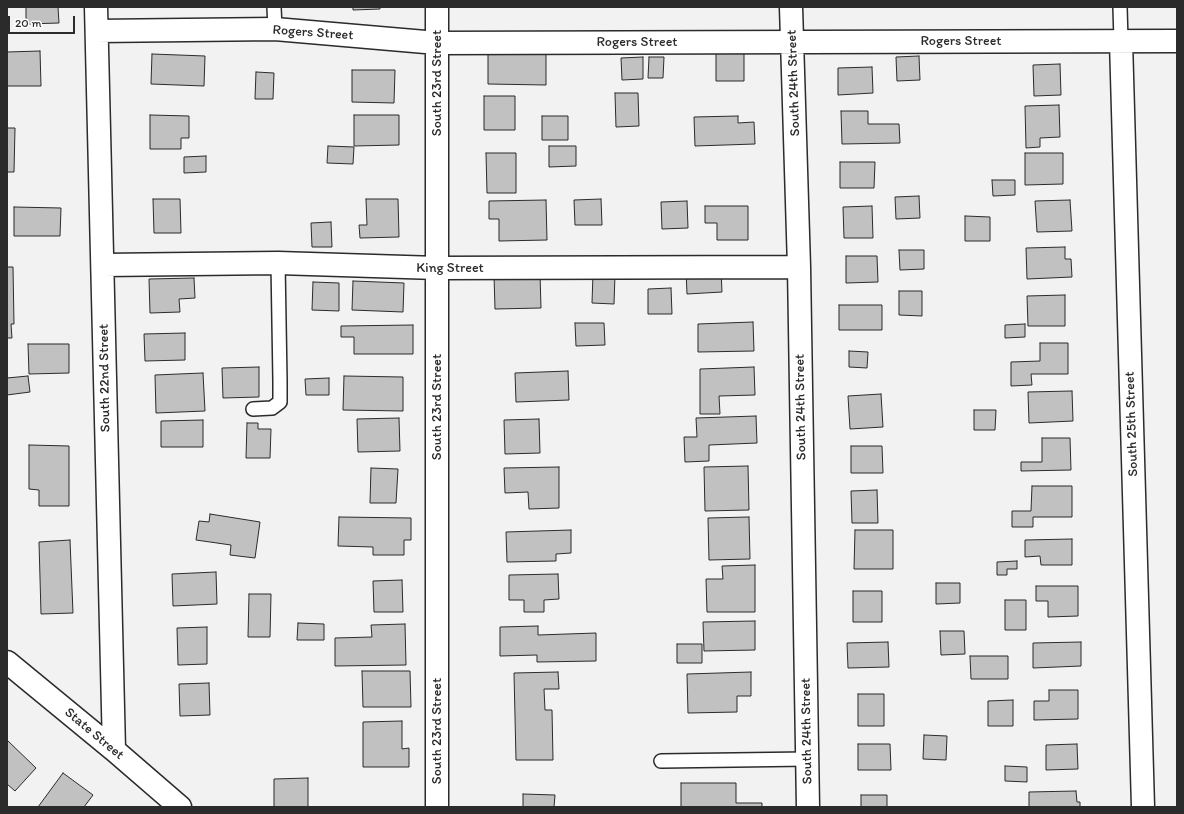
<!DOCTYPE html>
<style>
body{margin:0}
#map{position:relative;width:1184px;height:814px;overflow:hidden;background:#f2f2f2;font-family:Itim,sans-serif}
canvas{display:block}
.frame{position:absolute;inset:0;border:8px solid #2b2b2b;pointer-events:none}
.scale{position:absolute;left:8px;top:16px;width:67px;height:18px;box-sizing:border-box;border:2px solid #2b2b2b;border-top:0;padding-left:5px;font-size:12px;line-height:14px;white-space:nowrap;color:#2b2b2b;-webkit-text-stroke:3px #fff;paint-order:stroke}
</style>
<div id="map">
<canvas width="1184" height="814"></canvas>
<div class="frame"></div>
<div class="scale">20 m</div>
</div>
<script>
const c = document.querySelector('canvas').getContext('2d');
c.lineJoin = 'round';
function fillPath(path, color) { c.fillStyle = color; c.fill(path, 'evenodd'); }
const toPath = rows => new Path2D(rows.map(r => 'M' + r).join(''));
function stroke(path, color, width, dash) { c.strokeStyle = color; c.lineWidth = width; c.lineCap = dash ? 'butt' : 'round'; c.setLineDash(dash || []); c.stroke(path); }
function write(font, color, halo, rows, align = 'center') {
  c.font = font + ' Itim,sans-serif'; c.lineWidth = 3.5; c.setLineDash([]); c.textBaseline = 'middle'; c.strokeStyle = halo; c.fillStyle = color; for (const [text, x, y, turn = 0] of rows) {
    c.save(); c.translate(x, y); c.rotate((+turn || 0) * Math.PI / 180); c.textAlign = isNaN(turn) ? turn : align; if (halo) c.strokeText(text, 0, 0); c.fillText(text, 0, 0); c.restore();
  }
}
const building = toPath([
 [26,7,58,7,59,23,26,24,26,7],
 [353,7,380,7,380,9,353,10,353,7],
 [488,47,546,48,546,85,488,84,488,47],
 [716,47,744,47,744,81,716,81,716,47],
 [40,51,41,86,7,86,7,52,40,51],
 [152,54,205,56,204,86,151,84,152,54],
 [919,56,920,80,897,81,896,57,919,56],
 [643,57,643,79,622,80,621,58,643,57],
 [649,57,664,57,663,78,648,78,649,57],
 [1060,64,1061,95,1034,96,1033,65,1060,64],
 [872,67,873,93,838,95,838,68,872,67],
 [352,70,395,70,394,103,352,102,352,70],
 [256,72,274,73,273,99,255,99,256,72],
 [615,93,638,93,639,126,616,127,615,93],
 [484,96,515,96,515,130,484,130,484,96],
 [1059,105,1060,137,1040,138,1040,147,1026,148,1025,106,1059,105],
 [841,111,868,111,868,124,899,124,900,143,842,144,841,111],
 [150,115,189,116,189,138,181,138,181,149,150,149,150,115],
 [354,115,399,115,399,145,354,146,354,115],
 [542,116,568,116,568,140,542,140,542,116],
 [738,116,738,123,754,122,755,144,695,146,694,117,738,116],
 [7,128,15,128,14,172,7,172,7,128],
 [328,146,354,147,353,164,327,163,328,146],
 [549,146,576,146,576,166,549,167,549,146],
 [486,153,516,153,516,193,487,193,486,153],
 [1025,153,1063,153,1063,184,1025,185,1025,153],
 [206,156,206,172,184,173,184,157,206,156],
 [840,162,875,162,874,188,840,188,840,162],
 [992,180,1015,180,1015,195,993,196,992,180],
 [919,196,920,218,896,219,895,197,919,196],
 [153,199,180,199,181,233,154,233,153,199],
 [366,199,398,199,399,237,360,238,359,225,367,225,366,199],
 [601,199,602,225,575,225,574,200,601,199],
 [546,200,547,240,499,241,499,219,489,219,489,201,546,200],
 [1070,200,1072,231,1037,232,1035,201,1070,200],
 [687,201,688,228,662,229,661,202,687,201],
 [705,206,748,206,748,240,717,240,717,223,705,223,705,206],
 [872,206,873,238,844,238,843,207,872,206],
 [14,207,61,208,60,236,14,236,14,207],
 [965,216,990,217,990,241,965,241,965,216],
 [331,222,332,247,312,247,311,223,331,222],
 [1065,247,1065,259,1071,259,1072,277,1027,279,1026,248,1065,247],
 [899,250,924,250,924,269,900,270,899,250],
 [846,256,877,256,878,282,846,283,846,256],
 [7,267,13,267,14,324,11,324,12,338,7,338,7,267],
 [721,270,722,292,687,294,686,271,721,270],
 [540,274,541,308,495,309,494,275,540,274],
 [593,274,615,275,614,304,592,303,593,274],
 [194,278,195,298,179,299,180,312,150,313,149,279,194,278],
 [353,281,404,283,403,312,352,310,353,281],
 [313,282,339,283,339,311,312,310,313,282],
 [671,288,672,314,648,314,648,289,671,288],
 [899,291,922,291,922,316,899,315,899,291],
 [1065,295,1065,326,1028,326,1027,296,1065,295],
 [839,305,882,305,882,330,839,330,839,305],
 [753,322,754,351,698,352,698,324,753,322],
 [575,323,604,323,605,345,576,346,575,323],
 [1025,324,1025,337,1005,338,1005,325,1025,324],
 [413,325,413,354,354,354,354,337,341,337,341,326,413,325],
 [185,333,185,360,145,361,144,334,185,333],
 [1040,343,1068,343,1068,374,1031,374,1032,385,1011,386,1011,362,1040,361,1040,343],
 [28,344,69,344,69,373,29,374,28,344],
 [849,351,868,352,867,368,849,367,849,351],
 [259,367,259,397,223,398,222,368,259,367],
 [754,367,755,395,719,396,720,414,700,414,700,369,754,367],
 [568,371,569,400,516,402,515,373,568,371],
 [203,373,205,411,156,413,155,375,203,373],
 [28,376,30,392,7,395,7,378,28,376],
 [344,376,403,377,403,411,343,410,344,376],
 [329,378,329,395,306,395,305,379,329,378],
 [1072,391,1073,421,1029,423,1028,392,1072,391],
 [881,394,883,427,850,429,848,396,881,394],
 [974,410,996,410,995,430,974,430,974,410],
 [756,416,757,443,709,445,709,461,685,462,684,437,697,437,696,418,756,416],
 [399,418,400,451,358,452,357,419,399,418],
 [539,419,540,453,505,454,504,420,539,419],
 [203,420,203,447,161,447,161,421,203,420],
 [247,423,258,423,258,429,271,429,270,458,246,458,247,423],
 [1042,438,1070,438,1071,470,1021,471,1021,462,1042,462,1042,438],
 [29,445,69,446,69,506,39,506,39,490,29,489,29,445],
 [851,446,882,446,883,473,851,473,851,446],
 [748,466,749,510,705,511,704,467,748,466],
 [559,467,559,508,529,509,528,492,505,493,504,468,559,467],
 [371,468,398,469,396,503,370,503,371,468],
 [1032,486,1072,486,1072,517,1033,517,1033,527,1012,527,1012,511,1031,511,1032,486],
 [877,490,878,523,852,523,851,491,877,490],
 [210,514,260,522,255,558,230,555,231,545,196,540,199,521,209,522,210,514],
 [339,517,411,518,411,540,404,540,404,555,373,555,373,547,338,546,339,517],
 [749,517,750,559,709,560,708,518,749,517],
 [571,530,571,553,556,554,556,561,507,562,506,532,571,530],
 [855,530,893,530,893,569,854,569,855,530],
 [1072,539,1072,565,1041,565,1040,556,1025,557,1025,540,1072,539],
 [70,540,73,613,41,614,39,542,70,540],
 [1017,561,1017,569,1007,569,1007,575,997,575,997,562,1017,561],
 [755,565,755,612,707,612,706,579,723,579,722,566,755,565],
 [216,572,217,604,173,606,172,574,216,572],
 [558,574,559,599,544,600,544,612,524,612,524,600,509,600,509,575,558,574],
 [402,580,403,612,374,612,373,581,402,580],
 [936,583,960,583,960,603,936,604,936,583],
 [1036,586,1078,586,1078,616,1048,617,1048,601,1036,601,1036,586],
 [853,591,882,591,882,622,853,622,853,591],
 [249,594,271,594,270,637,248,637,249,594],
 [1005,600,1026,600,1026,630,1005,630,1005,600],
 [755,621,755,650,704,651,703,622,755,621],
 [298,623,324,624,324,640,297,640,298,623],
 [405,624,406,665,335,666,335,638,372,637,371,625,405,624],
 [538,626,538,635,596,633,596,661,537,662,537,655,500,656,500,627,538,626],
 [207,627,207,664,178,665,177,628,207,627],
 [940,631,964,631,965,654,941,655,940,631],
 [888,642,889,667,848,668,847,643,888,642],
 [1081,642,1081,666,1033,668,1033,643,1081,642],
 [677,644,702,644,702,663,677,663,677,644],
 [970,656,1008,656,1008,679,971,679,970,656],
 [362,671,410,671,411,707,363,707,362,671],
 [558,672,559,689,544,689,545,710,552,710,553,760,516,760,514,673,558,672],
 [751,672,751,696,737,696,737,712,688,713,687,674,751,672],
 [209,683,210,715,180,716,179,684,209,683],
 [1049,690,1078,690,1078,719,1034,720,1034,701,1049,701,1049,690],
 [858,694,884,694,884,726,858,726,858,694],
 [1013,700,1013,726,988,726,988,701,1013,700],
 [402,721,402,749,409,748,409,767,363,767,363,722,402,721],
 [924,735,947,736,946,760,923,759,924,735],
 [7,740,36,768,15,791,7,784,7,740],
 [858,744,890,744,891,770,858,770,858,744],
 [1077,744,1078,769,1046,770,1046,745,1077,744],
 [1005,766,1027,767,1027,782,1005,781,1005,766],
 [63,773,93,795,84,807,38,807,63,773],
 [308,778,308,807,274,807,274,779,308,778],
 [681,783,736,783,736,803,762,803,762,807,681,807,681,783],
 [1076,791,1077,802,1080,802,1080,807,1029,807,1029,792,1076,791],
 [523,794,555,795,554,807,523,807,523,794],
 [861,795,887,795,887,807,861,807,861,795]
]);
fillPath(building, '#c1c1c1');
stroke(building, '#2b2b2b', 1);
const service = toPath([
 [274,7,275,29],
 [1120,7,1121,41],
 [253,409,272,408,280,402,280,381,278,263],
 [661,761,808,759]
]);
const minor = toPath([
 [96,7,114,750],
 [437,7,437,807],
 [791,7,799,267,808,807],
 [97,31,275,29,437,43,1177,41],
 [1121,41,1143,807],
 [103,265,278,263,437,268,799,267],
 [7,662,114,750,180,807]
]);
stroke(service, '#2b2b2b', 16);
stroke(minor, '#2b2b2b', 25);
stroke(service, '#fff', 13);
stroke(minor, '#fff', 22);
write('14px', '#2b2b2b', '#fff', [
 ["Rogers Street",313,33,4],
 ["Rogers Street",961,41],
 ["Rogers Street",637,42],
 ["South 23rd Street",437,83,-90],
 ["South 24th Street",794,83,-92],
 ["King Street",450,268],
 ["South 22nd Street",105,378,-91],
 ["South 23rd Street",437,407,-90],
 ["South 24th Street",801,407,-91],
 ["South 25th Street",1132,424,-92],
 ["South 23rd Street",437,731,-90],
 ["South 24th Street",807,731,-91],
 ["State Street",94,734,40]
]);
</script>
